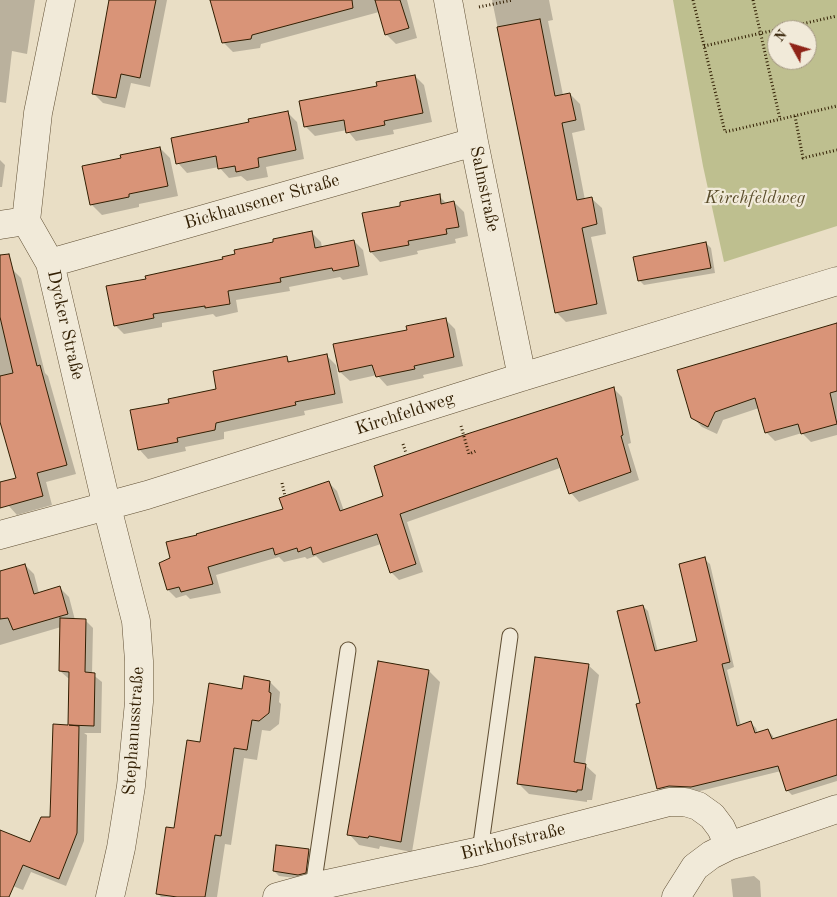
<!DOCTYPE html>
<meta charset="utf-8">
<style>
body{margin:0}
#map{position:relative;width:837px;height:897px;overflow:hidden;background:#e9dec5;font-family:"Old Standard TT",serif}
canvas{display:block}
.north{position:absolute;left:767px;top:20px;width:50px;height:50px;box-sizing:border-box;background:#f1ead9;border:1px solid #a49883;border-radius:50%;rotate:309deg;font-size:14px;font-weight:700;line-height:20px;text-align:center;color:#311e02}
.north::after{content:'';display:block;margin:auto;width:18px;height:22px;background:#8f2418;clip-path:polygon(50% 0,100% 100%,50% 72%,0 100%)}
</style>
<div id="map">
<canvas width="837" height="897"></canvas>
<div class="north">N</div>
</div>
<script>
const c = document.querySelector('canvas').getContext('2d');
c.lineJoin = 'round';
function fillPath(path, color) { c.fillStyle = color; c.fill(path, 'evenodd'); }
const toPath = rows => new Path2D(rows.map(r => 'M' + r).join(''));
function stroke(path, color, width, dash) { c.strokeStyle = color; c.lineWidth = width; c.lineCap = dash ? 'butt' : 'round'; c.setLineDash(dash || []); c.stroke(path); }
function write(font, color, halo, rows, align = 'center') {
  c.font = font + ' "Old Standard TT",serif'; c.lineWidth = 4.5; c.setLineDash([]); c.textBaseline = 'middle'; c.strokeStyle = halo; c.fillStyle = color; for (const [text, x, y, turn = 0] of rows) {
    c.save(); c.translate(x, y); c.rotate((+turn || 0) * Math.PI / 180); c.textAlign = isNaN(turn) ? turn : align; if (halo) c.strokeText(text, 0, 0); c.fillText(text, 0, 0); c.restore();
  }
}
fillPath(toPath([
 [673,0,837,0,837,226,724,262,703,166],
 [777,30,807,30,807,60,777,60]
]), '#bebf8f');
fillPath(toPath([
 [0,0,35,0,27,54,12,51,6,103,0,102],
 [111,0,167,0,150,87,131,83,125,108,103,103,93,93],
 [212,0,407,0,417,38,396,44,386,34,379,12,261,44,260,48,233,52,223,42],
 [492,0,549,0,553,20,548,21,563,95,570,94,580,104,585,130,572,133,585,200,591,198,602,208,606,234,591,237,607,314,566,322,556,312],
 [415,76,424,85,432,122,393,130,394,134,356,141,347,130,315,136,306,127,378,87],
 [287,112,297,122,304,159,266,167,268,177,247,181,241,176,229,178,219,167,187,173,178,163,250,123],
 [160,148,170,158,178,196,139,204,139,207,102,215,92,205,84,167,123,159],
 [0,160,5,165,2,187,0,187],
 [439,196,447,204,454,202,464,212,468,236,455,239,456,243,417,251,418,254,380,262,371,252,402,207],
 [312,233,321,242,322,248,354,241,363,250,368,275,343,280,340,277,289,287,290,291,236,300,238,312,216,317,213,314,162,323,162,327,124,334,115,325,147,280,224,260],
 [706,243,711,248,715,273,644,285,639,280],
 [12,269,21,278,45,373,48,376,76,474,46,482,52,505,17,515,8,505,17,479,0,417,0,271],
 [445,319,455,329,463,366,423,375,424,378,387,386,377,375,350,381,340,372,409,331],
 [837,325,837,435,811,442,802,433,775,441,766,432,759,408,723,420,717,434,702,427,693,418],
 [327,356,336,365,343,403,304,411,305,415,224,432,224,439,185,447,186,451,148,459,139,449,170,404,218,390,286,357,291,363],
 [614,389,622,397,631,443,628,444,639,480,579,502,571,493,560,468,407,522,423,572,399,580,391,572,381,544,323,563,316,556,307,559,305,557,284,562,279,557,216,575,221,593,190,599,186,595,176,598,168,590,172,558,199,536,284,509,329,483,337,491,344,511,385,497],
 [704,559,710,564,734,667,727,670,741,726,751,723,756,728,758,734,768,730,773,736,774,740,837,720,837,781,792,795,787,790,781,771,696,792,663,794,658,788,641,704,643,606,648,611,658,652,699,642],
 [25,565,34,574,39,593,60,588,69,597,75,620,85,620,93,628,92,674,102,682,101,733,84,733,87,735,84,841,66,886,31,872,23,890,0,881,0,832,31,844,51,819,69,727,70,679,68,678,60,671,61,627,0,645,0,573],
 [588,665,599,675,585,765,596,775,592,800,587,800,587,802,529,794,518,783],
 [429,671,440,682,412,852,380,846,379,849,359,845,349,834],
 [270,682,280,692,279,702,281,704,279,724,270,731,262,730,257,760,244,758,231,845,225,844,217,897,161,897,157,893,201,743,243,690],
 [309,850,314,856,310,878,304,879,279,876,274,871],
 [754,876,760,881,761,897,733,897,731,879]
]), '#0003');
const building = toPath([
 [109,0,156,0,140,78,121,74,116,98,92,94,109,0],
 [210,0,352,0,353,8,252,35,251,39,222,43,210,0],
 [375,0,400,0,409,28,385,35,375,0],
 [540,19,555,96,570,93,576,120,562,123,577,200,592,197,597,224,582,228,597,304,555,313,497,27,540,19],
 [415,75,423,113,384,121,385,125,346,133,344,120,304,127,299,101,377,86,376,82,415,75],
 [288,111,296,150,258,158,259,167,236,172,235,166,218,169,216,156,176,164,171,138,249,122,248,119,288,111],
 [160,147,168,186,129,194,129,197,90,205,82,166,121,158,120,155,160,147],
 [440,194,441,204,454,201,459,227,446,229,447,234,408,241,409,245,370,252,362,213,400,206,400,202,440,194],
 [312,231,315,248,354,240,359,266,333,271,332,268,280,278,281,282,228,291,230,304,205,308,205,306,153,314,154,318,114,326,106,286,146,279,145,276,223,259,222,257,235,254,234,250,273,242,273,239,312,231],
 [706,242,711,268,638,281,633,257,706,242],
 [9,254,37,366,40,365,67,465,37,473,43,496,0,508,0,482,16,478,0,422,0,376,13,373,0,317,0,255,9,254],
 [446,318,454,357,414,366,415,369,376,377,372,365,339,372,333,344,407,330,406,326,446,318],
 [837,323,837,391,830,393,837,424,801,434,798,424,765,433,755,398,715,412,708,427,691,418,677,370,837,323],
 [327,354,335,394,295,402,296,405,216,423,215,430,177,438,178,442,138,450,130,410,169,403,168,399,216,389,213,371,287,356,288,362,327,354],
 [614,387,623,435,621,436,631,472,569,494,557,458,400,514,416,564,390,573,377,534,313,555,311,547,298,552,297,548,275,555,273,548,208,567,213,584,181,592,179,587,167,590,159,563,170,558,166,542,197,535,196,534,283,509,279,498,329,481,340,511,383,496,374,466,470,433,614,387],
 [705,557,730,662,722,664,737,726,751,721,755,733,768,729,772,739,837,719,837,775,786,791,778,766,691,787,669,786,657,789,636,704,640,703,617,611,643,605,655,651,697,641,679,564,705,557],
 [25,564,34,594,60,586,68,614,13,630,8,618,0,619,0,571,25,564],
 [60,618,86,619,85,672,95,673,94,726,69,725,79,726,77,833,59,879,23,865,9,897,0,897,0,830,30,842,41,817,50,817,53,724,68,725,69,672,59,671,60,618],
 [535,657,589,664,574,762,586,764,582,790,577,790,577,792,517,784,535,657],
 [378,661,429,670,401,842,369,836,368,838,347,835,378,661],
 [244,676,270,681,269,692,271,693,269,713,259,721,252,720,247,750,234,748,221,836,215,835,205,897,177,897,156,894,166,827,174,828,187,740,200,742,209,683,242,689,244,676],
 [276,845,309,849,306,873,298,875,273,871,276,845]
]);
fillPath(building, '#d99478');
stroke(building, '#311e02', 1);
const service = toPath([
 [480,851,510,636],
 [313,887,348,650]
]);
const minor = toPath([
 [61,0,38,113,26,221,50,263,107,507,136,621,139,661,139,702,131,786,121,848,110,897],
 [448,0,474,142,522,377],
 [0,225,26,221],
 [50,263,474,142],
 [0,535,147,495,522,377,837,281],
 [277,897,313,887,480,851,669,802,685,802,698,806,712,816,721,828,729,846],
 [676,897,695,867,711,855,729,846,837,809]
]);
stroke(service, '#5f4e33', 17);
stroke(minor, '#5f4e33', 29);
stroke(toPath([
 [693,0,725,132,837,106],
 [753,0,780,119],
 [479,7,513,0],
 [704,46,837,16],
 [795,116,803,158,837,150],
 [461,426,469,454,476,451],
 [403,444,406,453],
 [282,483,285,496]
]), '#311e02', 3, [1, 2.5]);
stroke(service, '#f1ead9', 15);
stroke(minor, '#f1ead9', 28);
write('18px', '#311e02', '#f1ead9', [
 ["Salmstraße",484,189,78],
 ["Bickhausener Straße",262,202,-16],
 ["Dycker Straße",65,325,77],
 ["Kirchfeldweg",405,414,-18],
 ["Stephanusstraße",134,731,-86],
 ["Birkhofstraße",513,842,-14]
]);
write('italic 18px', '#5b4e2c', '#f1ead9', [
 ["Kirchfeldweg",755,198]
]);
</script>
